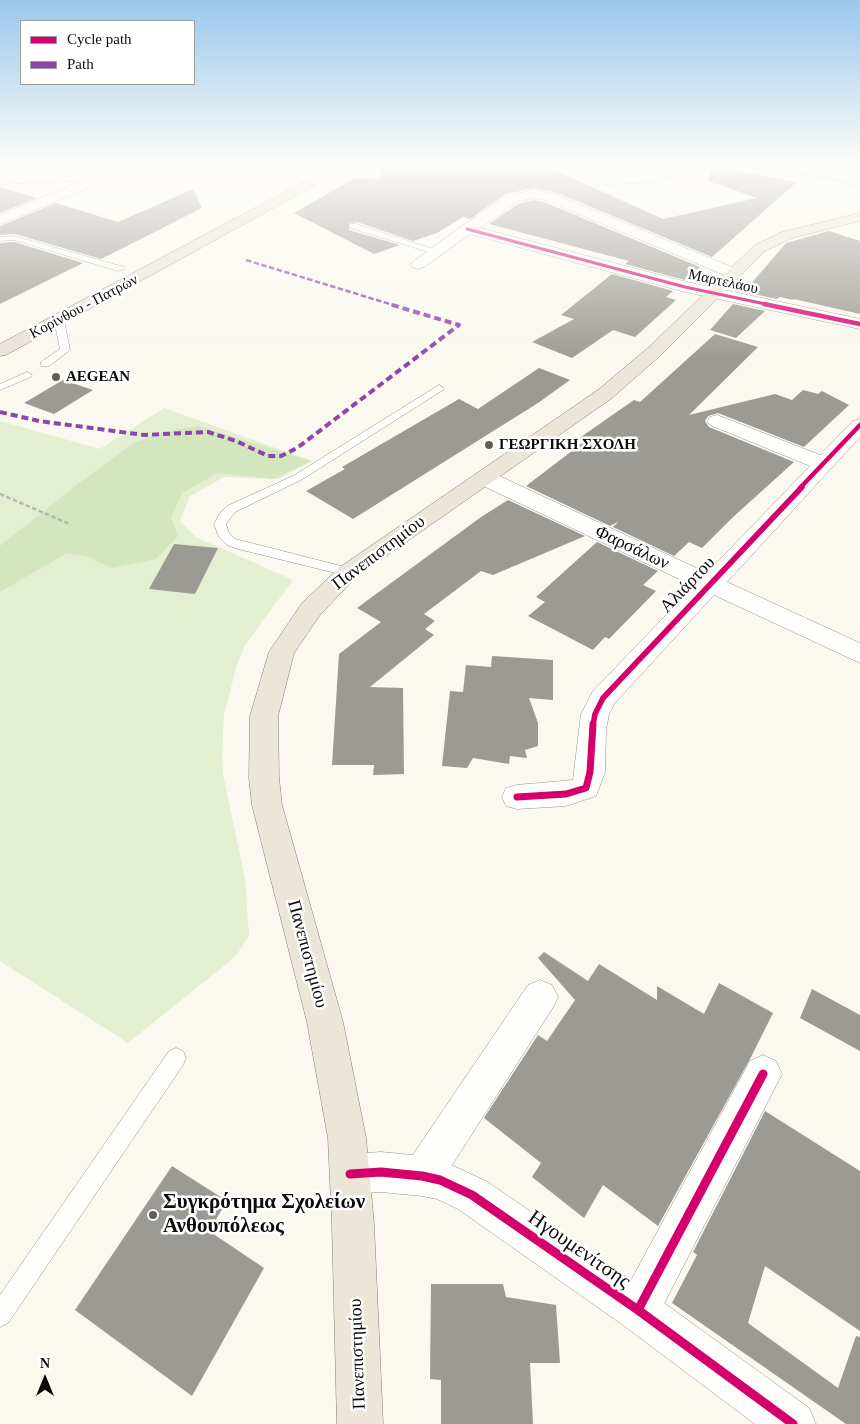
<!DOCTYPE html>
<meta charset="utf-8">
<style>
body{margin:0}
#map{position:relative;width:860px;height:1424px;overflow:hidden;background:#faf8ef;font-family:Georgia,serif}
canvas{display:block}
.legend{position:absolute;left:20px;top:20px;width:175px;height:65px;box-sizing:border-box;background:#fff;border:1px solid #9d9d9d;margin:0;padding:6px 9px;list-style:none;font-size:15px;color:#0b0b0b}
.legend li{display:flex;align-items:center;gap:10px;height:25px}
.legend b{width:25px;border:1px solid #9d9d9d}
.north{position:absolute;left:20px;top:1354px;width:50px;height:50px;-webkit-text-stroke:4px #fff;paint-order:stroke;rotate:0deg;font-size:14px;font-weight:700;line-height:20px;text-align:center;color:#0b0b0b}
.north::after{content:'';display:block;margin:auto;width:18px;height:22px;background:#0b0b0b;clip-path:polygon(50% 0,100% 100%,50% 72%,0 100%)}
</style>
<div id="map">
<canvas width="860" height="1424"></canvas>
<ul class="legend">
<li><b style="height:6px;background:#d6006c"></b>Cycle path</li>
<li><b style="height:6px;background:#8e44ad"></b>Path</li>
</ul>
<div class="north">N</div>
</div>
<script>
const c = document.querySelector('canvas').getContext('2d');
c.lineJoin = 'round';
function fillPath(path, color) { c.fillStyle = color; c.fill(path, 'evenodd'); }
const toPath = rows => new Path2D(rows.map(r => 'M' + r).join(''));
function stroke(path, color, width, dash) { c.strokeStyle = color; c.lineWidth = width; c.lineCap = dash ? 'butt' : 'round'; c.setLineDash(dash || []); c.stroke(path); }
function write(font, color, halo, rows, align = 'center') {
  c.font = font + ' Georgia,serif'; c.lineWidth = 5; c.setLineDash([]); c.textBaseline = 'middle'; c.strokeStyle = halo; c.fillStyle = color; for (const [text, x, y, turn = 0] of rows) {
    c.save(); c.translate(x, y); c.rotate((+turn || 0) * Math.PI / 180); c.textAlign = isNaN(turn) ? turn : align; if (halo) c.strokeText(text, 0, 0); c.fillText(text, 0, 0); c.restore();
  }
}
fillPath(toPath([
 [164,408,312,461,278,479,224,477,190,496,180,521,196,537,293,580,245,645,237,664,224,715,222,760,224,779,245,879,249,936,235,957,128,1043,0,961,0,421,100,449]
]), '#e3efd0');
fillPath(toPath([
 [197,426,312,461,273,479,218,473,182,493,171,518,178,536,156,559,111,568,87,556,67,553,0,592,0,546,78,484,132,444,162,432]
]), '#d3e6be');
fillPath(toPath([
 [269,162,295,162,295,163,293,164,269,162],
 [365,165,392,167,394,168,392,169,363,167,365,165],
 [748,167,830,177,860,186,860,189,829,179,748,169,694,172,653,183,577,188,575,187,577,186,653,181,694,170,748,167]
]), '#c6e4f2');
fillPath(toPath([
 [381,162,523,162,543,165,663,219,757,198,708,181,712,166,797,182,712,257,555,192,534,188,506,194,470,219,463,217,437,233,413,241,357,222,349,223,349,230,400,245,374,254,294,213,355,178,379,179],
 [0,187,37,198,0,213],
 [193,189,202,208,101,259,15,234,0,235,0,226,56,203,118,222],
 [534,200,544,202,700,267,685,280,625,264,629,261,489,224,518,204],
 [829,231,860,241,860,314,794,299,793,300,780,297,777,299,744,292,786,243],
 [14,242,83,263,0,304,0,243],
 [612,274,673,291,666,297,676,300,635,337,613,330,572,358,532,342,574,319,561,315],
 [733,304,765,311,736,338,710,330],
 [715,334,758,347,689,415,775,394,792,400,803,390,818,394,822,391,849,405,804,447,718,413,708,416,705,421,709,427,794,462,732,518,702,548,689,542,674,556,613,527,618,522,610,526,526,486,585,441,578,439,634,400,640,402],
 [539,368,570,380,538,403,353,519,306,491,345,469,342,467,459,399,478,409],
 [63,380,93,390,54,414,24,403],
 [508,500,585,536,493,575,481,571,424,614,435,621,425,629,434,635,370,687,403,688,404,774,373,775,374,765,332,765,339,654,381,622,357,608,481,517],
 [597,542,658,571,643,585,656,591,609,639,605,637,593,650,528,616,545,602,536,597],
 [174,544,218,548,195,594,149,589],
 [492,656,553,660,553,700,529,698,538,723,538,746,525,750,527,758,510,756,509,764,473,758,467,768,442,766,450,691,463,692,466,665,491,667],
 [544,952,588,981,599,964,657,1000,657,986,704,1014,719,983,773,1013,750,1059,658,1226,603,1185,584,1218,532,1177,541,1163,484,1118,538,1035,547,1041,575,1000,538,958],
 [812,989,860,1015,860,1051,800,1018],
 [765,1111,860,1171,860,1331,765,1266,748,1323,838,1388,856,1336,860,1337,860,1424,846,1424,672,1303,697,1255,693,1252],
 [172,1166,227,1201,209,1231,264,1268,192,1396,75,1310],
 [431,1284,503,1284,506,1297,556,1305,560,1363,530,1363,533,1424,441,1424,441,1380,430,1379]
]), '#9c9a95');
const service = toPath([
 [350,224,356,224,439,251,432,253,350,228,350,224],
 [14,236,124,267,125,269,118,271,14,240,0,241,0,237,14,236],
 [59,317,64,320,70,350,49,366,41,366,41,362,60,349,54,320,59,317],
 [27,372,32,375,31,377,0,390,0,384,27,372],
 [439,385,444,388,443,390,301,480,235,512,226,524,229,533,235,539,353,569,354,572,353,575,348,576,238,549,227,545,219,537,214,524,220,513,227,506,293,476,439,385],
 [176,1048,183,1051,186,1058,183,1065,8,1323,0,1327,0,1295,169,1051,176,1048]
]);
const minor = toPath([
 [86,173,92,177,103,173,110,177,108,180,0,224,0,215,81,181,0,184,0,176,86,173],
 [534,190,554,194,739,270,741,273,739,276,727,276,545,200,534,198,517,202,480,228,687,282,860,319,860,329,685,292,470,234,424,267,418,269,412,267,410,264,462,226,507,196,534,190],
 [717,415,820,455,853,421,860,419,860,437,727,582,860,643,860,663,714,595,614,704,609,714,606,730,605,772,596,796,566,806,517,809,506,806,502,797,506,788,517,785,573,780,581,714,593,691,694,586,477,483,474,478,477,473,485,472,493,473,707,573,810,466,710,425,707,421,710,417,717,415],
 [540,980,552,985,558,997,552,1009,436,1190,422,1196,408,1190,402,1176,408,1162,528,985,540,980],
 [763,1055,776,1061,782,1074,653,1325,638,1332,623,1325,616,1310,623,1295,750,1061,763,1055]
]);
const tertiary = toPath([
 [381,1152,422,1156,440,1160,486,1181,653,1295,809,1408,816,1424,755,1424,623,1325,458,1209,437,1199,422,1196,381,1192,350,1194,336,1188,330,1174,336,1160,350,1154,381,1152]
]);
const primary = toPath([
 [860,213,860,221,792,238,765,251,661,355,612,398,356,577,320,615,294,653,278,716,279,778,282,805,343,1022,366,1138,374,1224,383,1424,337,1424,332,1224,328,1138,307,1022,252,805,249,778,250,716,269,652,302,603,340,567,598,390,649,347,755,245,782,232,860,213]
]);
const trunk = toPath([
 [341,162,357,162,6,355,0,356,0,344,341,162]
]);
stroke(service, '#93928e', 1);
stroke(minor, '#93928e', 1);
stroke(tertiary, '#93928e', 1);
stroke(primary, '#807f7b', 1);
stroke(trunk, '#807f7b', 1);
stroke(toPath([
 [0,494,70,524]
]), '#b7b7b5', 2.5, [4.5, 2.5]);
fillPath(service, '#fefefd');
fillPath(minor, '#fefefd');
fillPath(tertiary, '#fefefd');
fillPath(primary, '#ebe6d8');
fillPath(trunk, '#eae2d6');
stroke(toPath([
 [246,260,393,305]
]), '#8e44ad', 2.5, [5.5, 2.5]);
stroke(toPath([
 [0,412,39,421,144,435,208,432,236,441,268,456,281,456,297,448,459,325,389,304]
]), '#8e44ad', 4, [7, 4]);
stroke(toPath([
 [467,229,685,287,770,305]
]), '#d6006c', 3);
stroke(toPath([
 [764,304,860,324],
 [800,488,860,425]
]), '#d6006c', 4.5);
stroke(toPath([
 [593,725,595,714,603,698,802,487]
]), '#d6006c', 5.5);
stroke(toPath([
 [517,797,566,794,586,788,590,772,593,724]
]), '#d6006c', 7);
stroke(toPath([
 [350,1174,381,1172,422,1176,440,1180,472,1195,638,1310,793,1424],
 [638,1310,763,1074]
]), '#d6006c', 9);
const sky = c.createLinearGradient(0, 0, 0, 362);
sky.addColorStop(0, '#9ac7ec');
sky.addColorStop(0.45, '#fdfcf8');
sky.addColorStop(1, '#fdfcf800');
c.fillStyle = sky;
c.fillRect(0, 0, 860, 362);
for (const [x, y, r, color] of [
 [56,377,5,"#5f5e5b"],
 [489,445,5,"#5f5e5b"],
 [153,1215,5,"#5f5e5b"]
]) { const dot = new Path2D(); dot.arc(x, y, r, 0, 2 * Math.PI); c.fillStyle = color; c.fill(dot); stroke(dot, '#fff', 2); }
write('15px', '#0b0b0b', '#fff', [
 ["Μαρτελάου",723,282,12],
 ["Κορίνθου - Πατρών",84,307,-28]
]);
write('bold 15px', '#0b0b0b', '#fff', [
 ["AEGEAN",66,377],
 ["ΓΕΩΡΓΙΚΗ ΣΧΟΛΗ",499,445]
], 'left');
write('18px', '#0b0b0b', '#fff', [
 ["Φαρσάλων",632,548,25],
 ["Πανεπιστημίου",379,553,-37],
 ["Αλιάρτου",688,585,-46],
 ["Πανεπιστημίου",307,954,75],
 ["Πανεπιστημίου",358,1354,-92]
]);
write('bold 21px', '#0b0b0b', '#fff', [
 ["Συγκρότημα Σχολείων",163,1203],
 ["Ανθουπόλεως",163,1227]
], 'left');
write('21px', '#0b0b0b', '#fff', [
 ["Ηγουμενίτσης",579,1250,35]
]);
</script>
